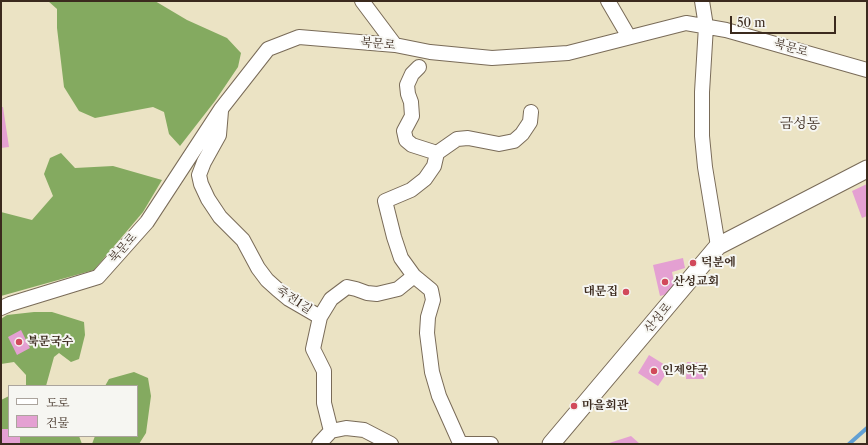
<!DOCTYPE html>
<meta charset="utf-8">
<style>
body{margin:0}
#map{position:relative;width:868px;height:445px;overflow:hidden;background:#ebe3c4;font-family:"Libre Caslon Text","Noto Serif KR",serif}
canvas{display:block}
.frame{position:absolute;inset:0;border:2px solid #3b2a1e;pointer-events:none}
.legend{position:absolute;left:8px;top:385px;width:130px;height:52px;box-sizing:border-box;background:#f6f6f2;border:1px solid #aba49d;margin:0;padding:5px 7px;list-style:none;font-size:12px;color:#3b2a1e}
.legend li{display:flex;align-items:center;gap:8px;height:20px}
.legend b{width:20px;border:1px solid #aba49d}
.scale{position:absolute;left:730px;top:16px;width:106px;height:18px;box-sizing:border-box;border:2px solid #3b2a1e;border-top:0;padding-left:5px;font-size:12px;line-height:14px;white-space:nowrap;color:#3b2a1e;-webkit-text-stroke:3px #f6f6f2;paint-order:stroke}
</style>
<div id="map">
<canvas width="868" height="445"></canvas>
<div class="frame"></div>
<ul class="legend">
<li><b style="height:5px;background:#fff"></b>도로</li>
<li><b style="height:11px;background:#e4a0d2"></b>건물</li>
</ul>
<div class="scale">50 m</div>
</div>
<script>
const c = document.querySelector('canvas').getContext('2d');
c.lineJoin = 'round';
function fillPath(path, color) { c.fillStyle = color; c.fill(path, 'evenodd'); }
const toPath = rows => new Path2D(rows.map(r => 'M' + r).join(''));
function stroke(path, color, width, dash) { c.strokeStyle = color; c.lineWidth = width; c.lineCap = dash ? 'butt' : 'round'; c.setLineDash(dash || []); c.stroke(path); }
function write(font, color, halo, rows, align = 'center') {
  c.font = font + ' "Libre Caslon Text","Noto Serif KR",serif'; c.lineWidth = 4; c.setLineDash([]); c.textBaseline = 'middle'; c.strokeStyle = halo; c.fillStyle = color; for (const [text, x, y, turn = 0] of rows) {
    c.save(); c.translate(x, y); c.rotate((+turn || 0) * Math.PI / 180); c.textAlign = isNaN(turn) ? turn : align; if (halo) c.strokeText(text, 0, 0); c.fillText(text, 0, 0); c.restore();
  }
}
fillPath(toPath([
 [48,1,155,1,187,20,227,38,241,53,238,67,215,101,180,146,169,134,164,112,153,107,95,118,79,111,64,87,57,28,57,9],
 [61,153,75,168,113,166,162,180,143,212,94,270,1,296,1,212,32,220,53,196,44,174,50,158],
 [34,312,52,312,84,322,85,335,79,359,71,362,59,353,54,357,46,386,26,386,26,375,14,362,1,364,1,319,7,315],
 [134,372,148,378,151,396,146,433,139,444,92,444,95,436,137,436,137,386,105,386,109,379],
 [9,396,9,436,79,436,82,444,1,444,1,400]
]), '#84aa60');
stroke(toPath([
 [849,444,867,428]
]), '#62a0d3', 4);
fillPath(toPath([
 [1,107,3,107,9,147,1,148],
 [867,184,867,216,862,218,852,191],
 [683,258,685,268,672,272,676,292,660,296,653,265],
 [21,330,30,348,17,355,8,337],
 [649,355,670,368,658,386,638,373],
 [687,362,705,363,704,379,686,379],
 [1,429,9,429,9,436,20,436,20,444,1,444],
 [631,436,640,444,606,444]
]), '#e4a0d2');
const minor = toPath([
 [362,1,395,45],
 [608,1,629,37],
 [702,1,706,26,702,92,702,136,705,167,718,246],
 [221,111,219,135,204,162,199,175,201,184,208,199,220,217,243,240,258,268,267,280,277,289,289,299,320,317,331,299,347,287,356,289,367,293,377,294,398,289,414,276,431,290,433,300,428,317,427,333,432,372,439,396,460,443],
 [437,153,457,139,468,138,499,144,514,141,522,134,530,122,531,112],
 [414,276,401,258,394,237,385,201,411,190,425,179,434,166,437,153,412,145,406,140,404,131,412,116,411,102,408,94,407,85,412,74,419,67],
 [1,308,10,304,98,277,147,222,221,109,268,49,299,37,395,45,430,52,492,58,568,53,686,23,726,30,867,70],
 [320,317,313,349,324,371,324,403,331,431],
 [319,444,331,431,346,428,364,430,391,444],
 [459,444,491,444]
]);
const major = toPath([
 [551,444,718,246,867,169]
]);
stroke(minor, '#796b58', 16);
stroke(major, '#796b58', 19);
stroke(minor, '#fff', 14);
stroke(major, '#fff', 17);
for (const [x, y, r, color] of [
 [693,263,4,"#d1495b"],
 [665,282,4,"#d1495b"],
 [626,292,4,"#d1495b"],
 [19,342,4,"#d1495b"],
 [654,371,4,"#d1495b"],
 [574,406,4,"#d1495b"]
]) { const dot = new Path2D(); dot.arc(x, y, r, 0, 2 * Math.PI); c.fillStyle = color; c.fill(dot); stroke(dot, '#f6f6f2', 1.5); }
write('12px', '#3b2a1e', '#f6f6f2', [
 ["북문로",378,44,6],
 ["북문로",791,48,16],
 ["북문로",123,248,-48],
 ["죽전1길",294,300,34],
 ["산성로",658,318,-50]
]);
write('bold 12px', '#3b2a1e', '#f6f6f2', [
 ["덕분에",701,263],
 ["산성교회",673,282],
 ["대문집",618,292,"right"],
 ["북문국수",27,342],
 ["인제약국",662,371],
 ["마을회관",582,406]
], 'left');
write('14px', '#3b2a1e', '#f6f6f2', [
 ["금성동",800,124]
]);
</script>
